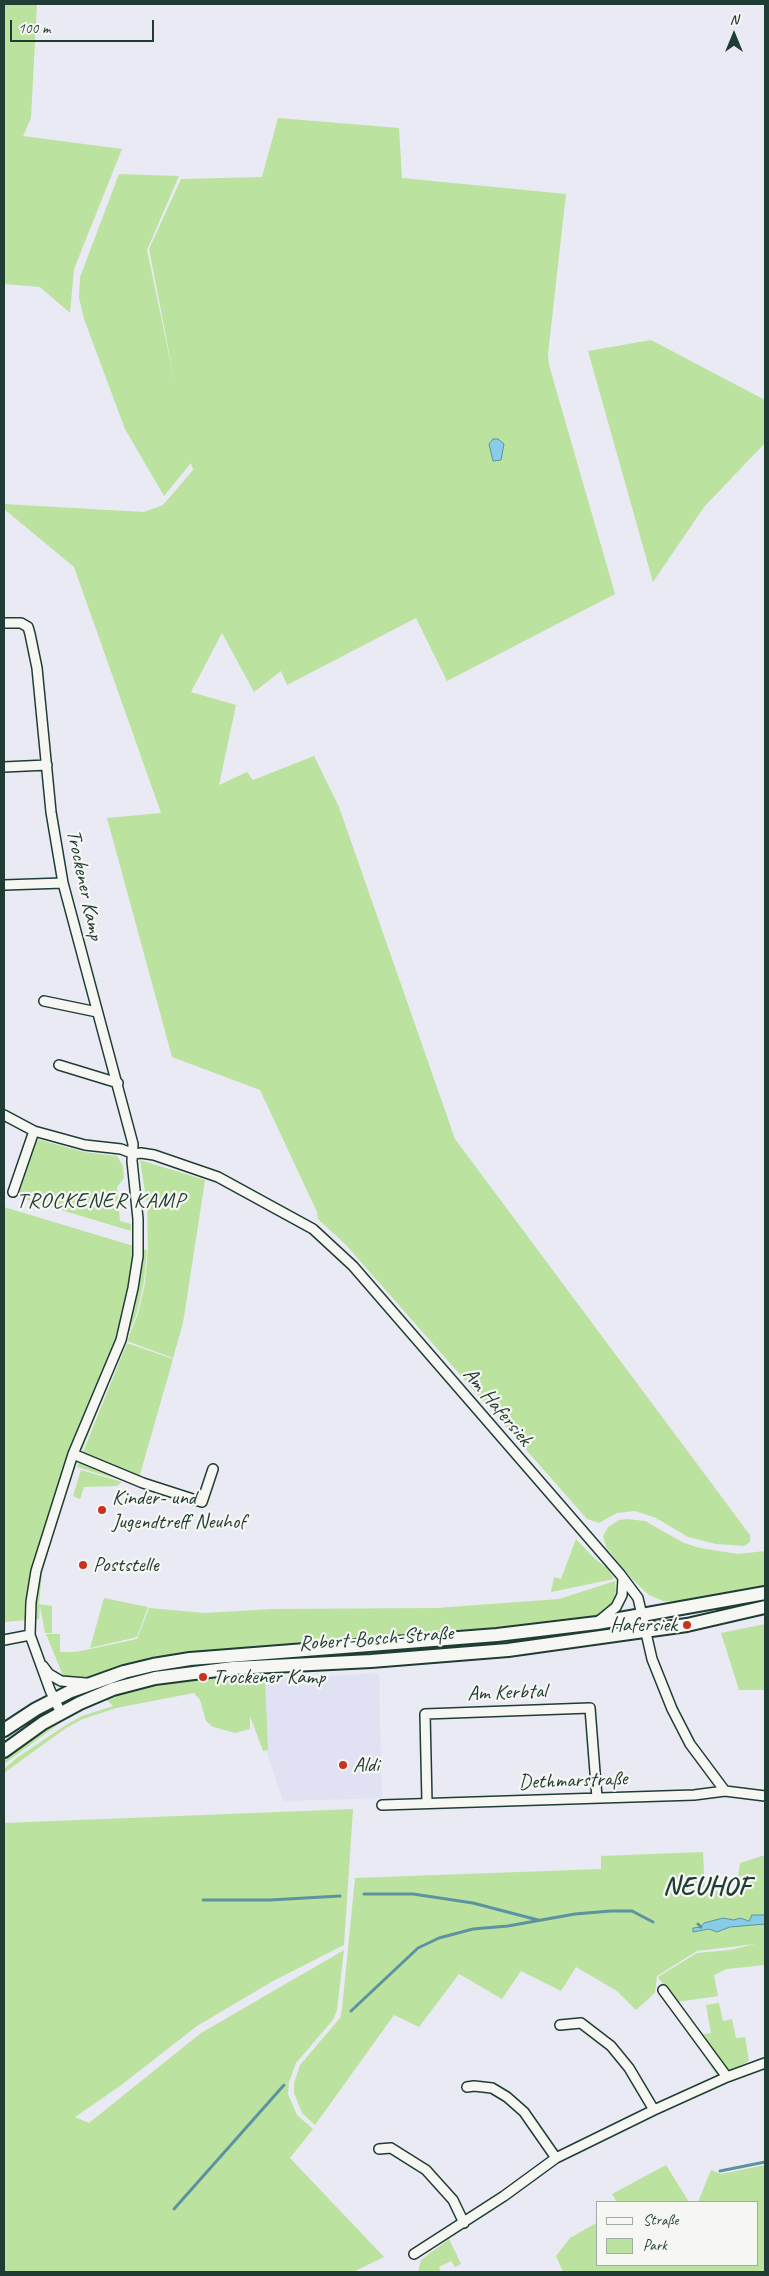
<!DOCTYPE html>
<meta charset="utf-8">
<style>
body{margin:0}
#map{position:relative;width:769px;height:2276px;overflow:hidden;background:#e9eaf3;font-family:Caveat,sans-serif}
canvas{display:block}
.frame{position:absolute;inset:0;border:5px solid #1f3d34;pointer-events:none}
.legend{position:absolute;left:596px;top:2201px;width:162px;height:65px;box-sizing:border-box;background:#f6f6f2;border:1px solid #a0aca6;margin:0;padding:6px 9px;list-style:none;font-size:15px;color:#1f3d34}
.legend li{display:flex;align-items:center;gap:10px;height:25px}
.legend b{width:25px;border:1px solid #a0aca6}
.north{position:absolute;left:709px;top:10px;width:50px;height:50px;-webkit-text-stroke:4px #f6f6f2;paint-order:stroke;rotate:0deg;font-size:14px;font-weight:700;line-height:20px;text-align:center;color:#1f3d34}
.north::after{content:'';display:block;margin:auto;width:18px;height:22px;background:#1f3d34;clip-path:polygon(50% 0,100% 100%,50% 72%,0 100%)}
.scale{position:absolute;left:10px;top:20px;width:144px;height:22px;box-sizing:border-box;border:2px solid #1f3d34;border-top:0;padding-left:6px;font-size:15px;line-height:18px;white-space:nowrap;color:#1f3d34;-webkit-text-stroke:4px #f6f6f2;paint-order:stroke}
</style>
<div id="map">
<canvas width="769" height="2276"></canvas>
<div class="frame"></div>
<ul class="legend">
<li><b style="height:6px;background:#f6f6f2"></b>Straße</li>
<li><b style="height:14px;background:#bbe39f"></b>Park</li>
</ul>
<div class="north">N</div>
<div class="scale">100 m</div>
</div>
<script>
const c = document.querySelector('canvas').getContext('2d');
c.lineJoin = 'round';
function fillPath(path, color) { c.fillStyle = color; c.fill(path, 'evenodd'); }
const toPath = rows => new Path2D(rows.map(r => 'M' + r).join(''));
function stroke(path, color, width, dash) { c.strokeStyle = color; c.lineWidth = width; c.lineCap = dash ? 'butt' : 'round'; c.setLineDash(dash || []); c.stroke(path); }
function write(font, color, halo, rows, align = 'center') {
  c.font = font + ' Caveat,sans-serif'; c.lineWidth = 4.5; c.setLineDash([]); c.textBaseline = 'middle'; c.strokeStyle = halo; c.fillStyle = color; for (const [text, x, y, turn = 0] of rows) {
    c.save(); c.translate(x, y); c.rotate((+turn || 0) * Math.PI / 180); c.textAlign = isNaN(turn) ? turn : align; if (halo) c.strokeText(text, 0, 0); c.fillText(text, 0, 0); c.restore();
  }
}
fillPath(toPath([
 [379,1673,382,1798,283,1801,259,1729,258,1680]
]), '#e0e2f4');
fillPath(toPath([
 [4,4,37,4,31,118,23,136,122,149,74,269,70,313,40,287,4,284],
 [278,118,399,128,402,178,566,194,548,354,549,365,615,594,447,681,416,618,287,685,281,671,254,692,222,633,191,692,236,705,219,785,247,772,253,780,314,756,339,807,455,1139,750,1535,750,1542,744,1546,716,1544,688,1537,656,1518,635,1511,617,1513,599,1523,587,1519,346,1245,318,1219,317,1212,260,1090,172,1057,107,818,161,813,74,567,4,509,4,504,144,512,163,505,193,470,191,463,164,496,125,429,84,319,79,298,80,277,119,174,179,176,147,250,175,383,149,249,181,179,262,177],
 [651,340,765,400,765,443,704,507,653,582,588,351],
 [37,1139,84,1152,117,1156,123,1166,124,1178,117,1187,120,1221,131,1224,131,1231,18,1197],
 [140,1160,205,1180,183,1323,173,1358,127,1341,138,1314,145,1283,148,1249,147,1204],
 [4,1207,147,1250,144,1281,137,1313,76,1465,55,1527,42,1574,39,1604,52,1606,52,1633,45,1633,40,1606,39,1619,4,1622],
 [127,1343,173,1359,137,1485,77,1467],
 [81,1470,122,1482,117,1486,84,1487,80,1499,73,1496],
 [627,1519,645,1521,684,1543,700,1548,738,1554,765,1551,765,1587,679,1602,663,1601,649,1595,633,1580,606,1547,603,1536,608,1527,619,1520],
 [576,1539,595,1559,608,1569,614,1579,551,1592,554,1577,561,1579],
 [615,1581,616,1593,611,1604,602,1613,590,1618,110,1672,66,1683,46,1634,60,1634,60,1652,76,1652,137,1639,149,1608,205,1613,272,1609,436,1608,559,1599],
 [104,1598,148,1607,137,1637,90,1648],
 [765,1624,765,1690,739,1690,721,1633],
 [258,1671,265,1679,268,1750,263,1751,250,1716,250,1729,235,1733,213,1727,206,1721,200,1700,194,1693,116,1708,83,1719,66,1728,4,1773,4,1769,18,1757,66,1725,82,1716,113,1706,103,1696,127,1688],
 [59,1721,60,1723,4,1764,4,1760,13,1752],
 [353,1809,344,1945,273,1981,197,2026,120,2086,75,2117,89,2123,201,2033,344,1950,337,2010,333,2020,296,2063,289,2082,288,2094,297,2115,313,2129,290,2158,384,2257,353,2272,4,2272,4,1823],
 [703,1852,705,1892,736,1890,740,1863,765,1855,765,1965,727,1969,714,1975,718,1996,677,2002,658,1977,697,1953,730,1950,755,1944,697,1951,657,1976,655,1993,636,2010,617,1991,576,1967,561,1991,521,1971,502,1999,459,1974,419,2027,394,2015,315,2125,302,2113,294,2093,294,2083,300,2065,340,2018,342,2009,355,1878,601,1869,601,1856],
 [719,2003,723,2021,732,2019,736,2038,745,2037,749,2061,718,2077,691,2036,711,2033,706,2005],
 [666,2165,689,2202,617,2202,612,2194],
 [765,2165,765,2272,563,2272,556,2256,570,2238,598,2222,598,2265,758,2265,758,2202,698,2202,711,2170,721,2174],
 [449,2239,461,2264,455,2267,451,2261,439,2267,441,2272,418,2272,421,2260]
]), '#bbe39f');
const water = toPath([
 [493,439,498,439,504,444,501,460,493,461,489,444,493,439],
 [752,1915,765,1915,765,1924,730,1927,717,1932,709,1929,693,1932,693,1928,701,1927,704,1923,723,1918,734,1920,740,1918,749,1921,752,1915]
]);
fillPath(water, '#87cde8');
stroke(water, '#5d93a0', 1);
stroke(toPath([
 [364,1894,413,1894,473,1903,538,1920],
 [203,1900,270,1900,340,1896],
 [698,1924,701,1927],
 [351,2011,418,1948,439,1938,473,1929,508,1926,575,1914,611,1911,632,1911,653,1922],
 [720,2171,765,2162],
 [174,2209,284,2085]
]), '#5d93a0', 3);
const minor = toPath([
 [4,623,21,623,28,627,30,634,37,668,51,812,63,883,133,1144,132,1161,138,1219,138,1256,133,1288,121,1340,73,1454,36,1571,31,1602,30,1635,50,1690,61,1713],
 [4,767,47,765],
 [4,885,63,883],
 [44,1001,97,1012],
 [59,1065,118,1083],
 [4,1115,34,1131,85,1145,121,1149,134,1154],
 [134,1154,141,1153,154,1155,218,1177,313,1229,353,1266,620,1574,638,1598,652,1659,672,1709,690,1744,725,1791],
 [13,1192,34,1131],
 [73,1454,143,1483,202,1502,213,1469],
 [599,1621,616,1607,622,1595,623,1578],
 [4,1640,30,1635],
 [43,1666,49,1674,61,1681,86,1683],
 [427,1803,425,1714,590,1708,597,1798],
 [382,1805,694,1795,725,1791,765,1796],
 [663,1990,727,2077],
 [560,2025,581,2023,611,2046,629,2068,654,2110],
 [467,2087,474,2086,492,2088,507,2097,524,2112,556,2158],
 [379,2149,391,2148,426,2170,453,2200,464,2223],
 [414,2254,504,2196,556,2158,654,2110,727,2077,765,2063]
]);
const secondary = toPath([
 [4,1730,36,1709,71,1691,124,1672,153,1665,190,1659,497,1635,597,1623,765,1593],
 [4,1751,43,1723,80,1703,113,1689,155,1678,233,1668,371,1661,508,1650,687,1625,765,1607]
]);
stroke(minor, '#1f3d34', 12);
stroke(secondary, '#1f3d34', 16);
stroke(minor, '#f6f6f2', 9);
stroke(secondary, '#f6f6f2', 12);
for (const [x, y, r, color] of [
 [102,1510,5,"#c8321e"],
 [83,1565,5,"#c8321e"],
 [687,1625,5,"#c8321e"],
 [203,1677,5,"#c8321e"],
 [343,1765,5,"#c8321e"]
]) { const dot = new Path2D(); dot.arc(x, y, r, 0, 2 * Math.PI); c.fillStyle = color; c.fill(dot); stroke(dot, '#f6f6f2', 2); }
write('21px', '#1f3d34', '#f6f6f2', [
 ["Trockener Kamp",84,885,78],
 ["Am Hafersiek",497,1407,50],
 ["Robert-Bosch-Straße",376,1639,-4],
 ["Am Kerbtal",507,1693,-2],
 ["Dethmarstraße",573,1781,-2]
]);
write('21px', '#1f3d34', '#f6f6f2', [
 ["Kinder- und",112,1498],
 ["Jugendtreff Neuhof",112,1522],
 ["Poststelle",93,1565],
 ["Hafersiek",677,1625,"right"],
 ["Trockener Kamp",213,1677],
 ["Aldi",353,1765]
], 'left');
c.letterSpacing = '1px';
write('22px', '#1f3d34', '#f6f6f2', [
 ["TROCKENER KAMP",101,1201]
]);
c.letterSpacing = '0px';
c.letterSpacing = '1px';
write('bold 26px', '#1f3d34', '#f6f6f2', [
 ["NEUHOF",707,1887]
]);
c.letterSpacing = '0px';
</script>
